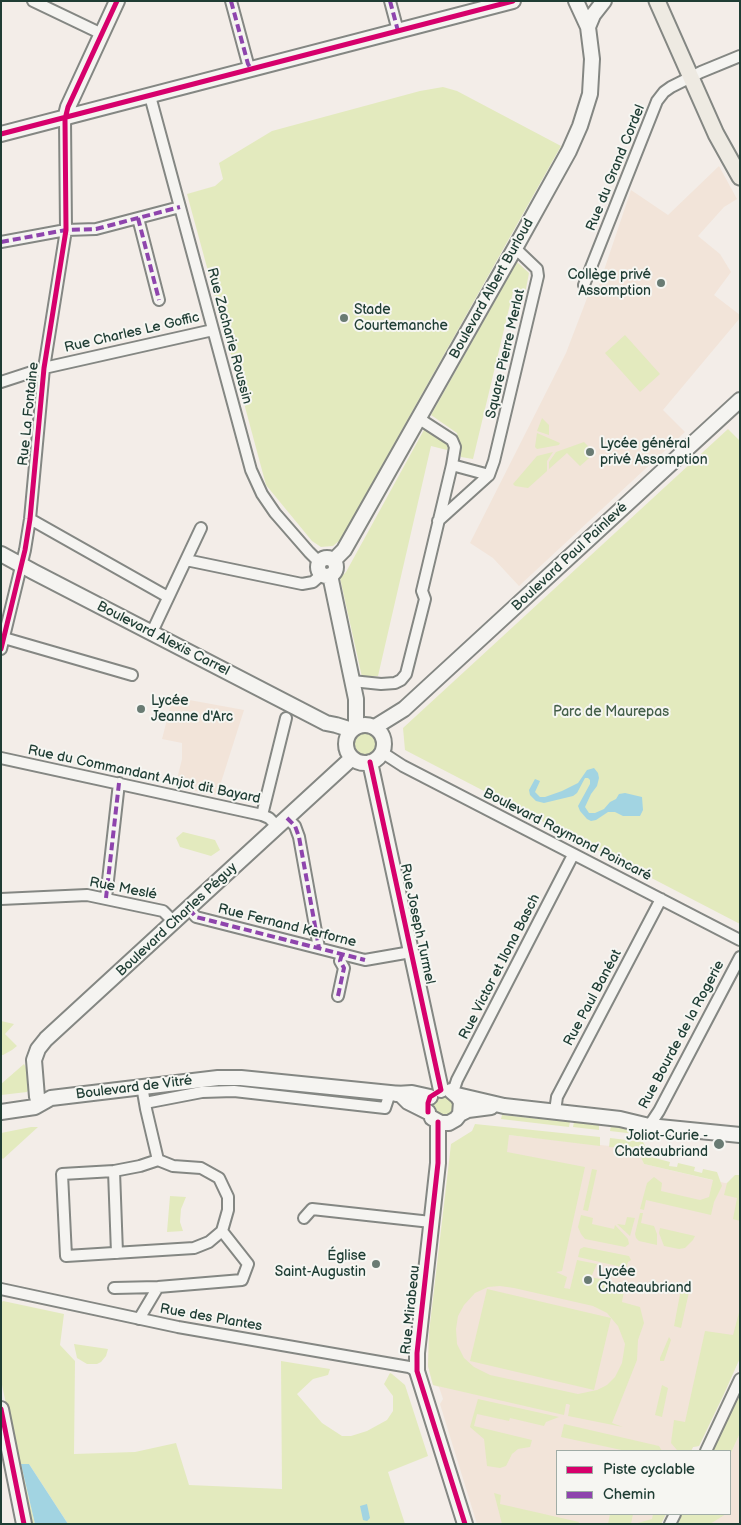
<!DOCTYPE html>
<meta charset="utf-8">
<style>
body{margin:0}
#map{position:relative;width:741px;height:1525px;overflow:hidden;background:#f3ede8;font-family:"Balsamiq Sans",sans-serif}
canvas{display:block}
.frame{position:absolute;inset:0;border:2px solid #1f3d34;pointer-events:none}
.legend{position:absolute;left:556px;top:1450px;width:175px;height:65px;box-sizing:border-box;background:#f6f6f2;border:1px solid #a0aca6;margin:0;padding:6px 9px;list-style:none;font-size:15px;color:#1f3d34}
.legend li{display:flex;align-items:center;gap:10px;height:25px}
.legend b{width:25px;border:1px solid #a0aca6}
</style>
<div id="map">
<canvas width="741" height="1525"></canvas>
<div class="frame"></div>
<ul class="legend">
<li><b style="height:6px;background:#d6006c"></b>Piste cyclable</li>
<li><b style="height:6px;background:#8e44ad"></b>Chemin</li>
</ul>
</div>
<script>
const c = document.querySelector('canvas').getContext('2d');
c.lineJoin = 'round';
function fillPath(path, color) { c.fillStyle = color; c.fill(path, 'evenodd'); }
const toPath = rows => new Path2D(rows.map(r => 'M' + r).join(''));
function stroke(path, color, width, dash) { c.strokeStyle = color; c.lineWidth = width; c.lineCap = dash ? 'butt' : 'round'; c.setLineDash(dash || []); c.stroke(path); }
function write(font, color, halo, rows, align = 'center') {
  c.font = font + ' "Balsamiq Sans",sans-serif'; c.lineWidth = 4; c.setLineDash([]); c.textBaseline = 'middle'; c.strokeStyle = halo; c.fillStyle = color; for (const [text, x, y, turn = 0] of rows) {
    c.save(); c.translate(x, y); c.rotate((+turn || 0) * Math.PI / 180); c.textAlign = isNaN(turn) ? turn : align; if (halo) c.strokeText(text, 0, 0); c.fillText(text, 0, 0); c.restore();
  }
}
fillPath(toPath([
 [719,166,737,199,724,207,698,236,720,254,731,272,714,295,740,315,740,318,663,410,685,432,519,586,493,558,470,543,566,353,589,293,596,294,631,190,668,215],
 [173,697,244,710,217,795,175,787,182,759,182,743,162,739],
 [472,1131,637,1149,644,1164,725,1183,740,1182,740,1358,699,1446,693,1447,691,1451,557,1451,557,1514,666,1514,661,1524,477,1524,440,1404,443,1399,439,1387,433,1385,428,1366,429,1333,442,1227],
 [740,1433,740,1524,697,1524,702,1514,730,1514,730,1455]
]), '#f2e4d9');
fillPath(toPath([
 [443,87,457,91,561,146,340,540,333,546,321,547,312,541,266,485,227,340,229,333,226,322,220,315,187,194,215,186,223,179,219,163,272,131,420,91],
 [517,262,529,273,525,294,513,292,473,459,461,457,457,433,431,415],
 [625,335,660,374,640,392,605,353],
 [542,418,549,425,549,435,537,431],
 [425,428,449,444,447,450,431,446,378,676,362,677,340,578,346,572],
 [728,429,740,441,740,924,405,750,403,728],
 [537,433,560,443,559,445,537,449,535,447],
 [584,442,595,453,580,466,567,453,549,469,549,462,556,452],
 [553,452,547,461,547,471,528,488,515,486,513,484,537,456],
 '355 744a11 11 0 1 1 22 0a11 11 0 1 1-22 0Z',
 [183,832,215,840,220,850,211,856,180,847,176,838],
 [1,1021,14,1024,5,1034,17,1046,12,1050,3,1055,1,1055],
 [24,1064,28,1071,29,1089,27,1092,1,1095,1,1084],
 '432 1106a11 11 0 1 1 22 0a11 11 0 1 1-22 0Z',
 [502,1115,570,1122,569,1127,501,1119],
 [574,1122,599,1125,599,1130,573,1127],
 [475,1124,600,1137,600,1146,509,1135,507,1152,585,1167,562,1271,556,1272,567,1277,564,1288,570,1289,577,1260,597,1264,591,1277,625,1285,622,1302,640,1307,644,1323,638,1340,637,1360,612,1423,623,1427,568,1416,570,1405,568,1404,566,1404,564,1415,433,1385,428,1366,429,1333,451,1144,472,1131],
 [500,1286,514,1288,593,1306,607,1313,618,1326,625,1344,622,1363,615,1377,607,1385,597,1390,578,1394,490,1375,474,1367,464,1358,457,1344,456,1329,458,1316,464,1305,475,1293,488,1287],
 [611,1125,644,1131,644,1135,610,1131],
 [31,1127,38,1127,3,1159,1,1157,1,1133],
 [610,1138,643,1142,651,1157,670,1162,669,1166,677,1167,678,1163,695,1167,694,1171,702,1173,703,1169,717,1172,722,1186,714,1202,711,1215,646,1200,644,1210,640,1209,647,1183,654,1177,662,1183,661,1191,700,1200,709,1197,713,1180,644,1164,637,1149,609,1147],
 [592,1169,597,1170,588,1211,583,1210],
 [735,1175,740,1175,740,1221,733,1219,737,1198,724,1195,727,1183],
 [170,1196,186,1197,181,1209,180,1222,183,1231,167,1232],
 [640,1213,643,1213,641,1223,654,1226,657,1234,657,1245,639,1241,636,1238,635,1234],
 [581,1215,593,1218,592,1224,614,1229,615,1225,628,1239,629,1244,625,1247,585,1239,581,1234,578,1227],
 [627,1217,635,1218,630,1236,617,1224,625,1225],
 [660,1228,695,1236,693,1240,685,1248,679,1249,664,1246,659,1233],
 [584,1247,629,1256,631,1260,628,1262,626,1268,578,1257,580,1249],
 [487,1289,611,1318,594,1390,470,1361],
 [681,1289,689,1292,681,1328,674,1326],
 [3,1301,64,1314,60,1345,75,1361,74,1454,135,1452,176,1443,189,1485,282,1489,281,1361,330,1369,328,1375,313,1379,297,1394,322,1423,342,1436,351,1436,367,1431,387,1420,393,1411,393,1396,384,1384,390,1373,392,1374,405,1385,428,1456,388,1472,405,1524,68,1524,29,1464,21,1464,35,1524,31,1524,1,1380,1,1303],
 [740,1309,740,1358,724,1394,699,1446,693,1447,691,1451,677,1450,671,1443,674,1420,685,1422,705,1331,733,1335],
 [669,1337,671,1340,664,1361,660,1361,660,1358],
 [74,1344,108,1349,106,1356,101,1362,97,1364,87,1364,77,1358],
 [662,1385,668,1388,662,1417,655,1415],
 [740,1387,740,1433,730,1455,730,1451,710,1451],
 [478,1399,559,1417,546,1422,544,1426,510,1418,509,1421,477,1414,474,1426,532,1440,530,1447,518,1449,512,1454,506,1466,500,1468,487,1466,484,1439,470,1427],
 [564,1424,659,1446,662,1451,626,1451,561,1437],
 [494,1493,501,1495,500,1504,579,1522,578,1524,502,1524],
 [610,1514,633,1514,631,1524,608,1524],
 [653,1514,666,1514,661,1524,634,1524,652,1519],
 [678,1514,726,1514,710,1524,673,1524]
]), '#e3eabe');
fillPath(toPath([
 [594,768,598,773,599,778,597,786,591,794,585,807,589,813,595,813,604,809,610,802,616,799,619,794,625,793,642,797,643,810,640,816,623,816,615,812,608,812,596,820,591,821,587,819,580,811,578,806,590,784,590,780,588,778,585,778,577,793,573,796,544,803,536,801,530,795,529,790,535,779,540,781,535,792,540,797,545,797,562,791,578,783,587,770],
 [21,1464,29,1464,68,1524,35,1524],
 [367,1504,370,1518,367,1521,363,1520,360,1506]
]), '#a2d4e2');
const street = toPath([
 [33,1,102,34],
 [231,1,248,64,252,70],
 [390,1,398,31],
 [150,96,251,470,262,494,275,513,309,552,320,563],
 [138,218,159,300],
 [1,242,66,230,96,229,180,207],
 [584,285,657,101,664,92,671,87,701,72,740,56],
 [1,382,44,368,213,330],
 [418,418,452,440,455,447,452,465,489,475,494,461,538,276,537,269,515,248],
 [30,519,168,597],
 [438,521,489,475],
 [186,560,302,584,313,582,322,574],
 [152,632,201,528],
 [4,638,132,675],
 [1,649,25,550,30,519,44,368,66,230,65,119],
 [352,681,381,684,395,683,401,680,406,674,425,599,422,591,452,465],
 [383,753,403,766,740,940],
 [1,758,262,815,269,818,278,827],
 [262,815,286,718],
 [287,818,295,826,299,837,319,948],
 [106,898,119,783],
 [1,899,87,895,163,911,174,922],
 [189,909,196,917,365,960,411,952],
 [338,996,344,968,340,961,342,954],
 [142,1086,146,1109,158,1160],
 [453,1092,457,1080,573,855],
 [145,1103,202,1092,234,1091,385,1108,390,1093],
 [555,1111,557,1097,661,899],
 [649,1126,659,1111,740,957],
 [158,1160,173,1166,201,1168,219,1178,228,1197,228,1210,222,1231,209,1242,194,1248,66,1256,62,1174,114,1171,140,1166,158,1160],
 [114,1171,117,1253],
 [304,1218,312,1209,431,1222],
 [114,1288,158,1287,242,1280,248,1264,222,1231],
 [1,1289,178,1327,409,1367,417,1371],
 [139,1319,158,1287],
 [706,1451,740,1379],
 [670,1524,675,1514]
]);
const secondary = toPath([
 [588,27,593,15,604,1],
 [65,119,68,107,117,1],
 [1,134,513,1],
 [1,554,34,572,326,723,336,725,352,730],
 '318 567a9 9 0 1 1 18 0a9 9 0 1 1-18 0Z',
 [334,560,344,550,519,241,569,151,580,126,590,94,592,59,588,27,576,1],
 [330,575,356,699,356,727],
 '346 744a19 19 0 1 1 38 0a19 19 0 1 1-38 0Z',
 [375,727,404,709,740,400],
 [370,762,441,1090],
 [451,1091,458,1097,461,1102,460,1114],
 [396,1094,412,1093,430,1097],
 [457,1095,504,1106,620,1119,649,1126,740,1135],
 [37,1097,34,1060,38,1049,46,1039,352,758],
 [1,1112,35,1107,51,1098,218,1078,241,1078,400,1094,408,1102,428,1112],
 [432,1118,441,1123,449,1123,456,1119,460,1114,468,1110,491,1107],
 [438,1122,438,1163,417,1353,417,1371,465,1524],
 [1,1409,24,1524]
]);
const primary = toPath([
 [657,1,716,134,740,177]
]);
stroke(street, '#848783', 14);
stroke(secondary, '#848783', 18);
stroke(primary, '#848783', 19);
stroke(street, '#f5f4f1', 10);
stroke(secondary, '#f5f4f1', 14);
stroke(primary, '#eeeae2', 15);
stroke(toPath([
 [231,1,248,64,252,70],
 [390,1,398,31],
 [138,218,159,300],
 [1,242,66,230,96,229,180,207],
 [287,818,295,826,299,837,319,948],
 [106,898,119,783],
 [189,909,196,917,365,960],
 [338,996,344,968,340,961,342,954]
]), '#8e44ad', 4, [8, 4]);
stroke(toPath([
 [1,134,513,1],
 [1,649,25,550,30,519,44,368,66,230,65,119,68,107,117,1],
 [370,762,441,1090,430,1097,428,1103,428,1112],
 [438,1122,438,1163,417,1353,417,1371,465,1524],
 [1,1409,24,1524]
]), '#d6006c', 5);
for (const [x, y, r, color] of [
 [661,283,5,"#697b73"],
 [344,318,5,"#697b73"],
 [590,452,5,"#697b73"],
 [141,709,5,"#697b73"],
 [719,1144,6,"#697b73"],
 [376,1264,5,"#697b73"],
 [588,1280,5,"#697b73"]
]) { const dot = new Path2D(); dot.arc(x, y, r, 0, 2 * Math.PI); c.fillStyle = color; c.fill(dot); stroke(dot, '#f6f6f2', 2); }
write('14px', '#1f3d34', '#f6f6f2', [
 ["Rue du Grand Cordel",616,168,-68],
 ["Boulevard Albert Burloud",492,289,-61],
 ["Rue Charles Le Goffic",132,333,-13],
 ["Rue Zacharie Roussin",229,336,75],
 ["Square Pierre Merlat",506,354,-77],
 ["Rue La Fontaine",29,414,-84],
 ["Boulevard Paul Painlevé",570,557,-43],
 ["Boulevard Alexis Carrel",163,639,27],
 ["Rue du Commandant Anjot dit Bayard",144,775,12],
 ["Boulevard Raymond Poincaré",567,835,27],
 ["Rue Meslé",123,889,11],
 ["Boulevard Charles Péguy",177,920,-43],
 ["Rue Joseph Turmel",417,924,78],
 ["Rue Fernand Kerforne",287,926,14],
 ["Rue Victor et Ilona Basch",500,967,-63],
 ["Rue Paul Banéat",593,998,-62],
 ["Rue Bourde de la Rogerie",682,1035,-62],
 ["Boulevard de Vitré",134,1088,-7],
 ["Rue Mirabeau",411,1310,-84],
 ["Rue des Plantes",211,1318,10]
]);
write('14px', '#1f3d34', '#f6f6f2', [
 ["Collège privé",651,275,"right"],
 ["Assomption",651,291,"right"],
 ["Stade",354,310],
 ["Courtemanche",354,326],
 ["Lycée général",600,444],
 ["privé Assomption",600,460],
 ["Lycée",151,701],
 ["Jeanne d'Arc",151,717],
 ["Joliot-Curie -",708,1136,"right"],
 ["Chateaubriand",708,1152,"right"],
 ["Église",366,1256,"right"],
 ["Saint-Augustin",366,1272,"right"],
 ["Lycée",598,1272],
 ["Chateaubriand",598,1288]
], 'left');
write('14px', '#445f49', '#f6f6f2', [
 ["Parc de Maurepas",611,712]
]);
</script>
